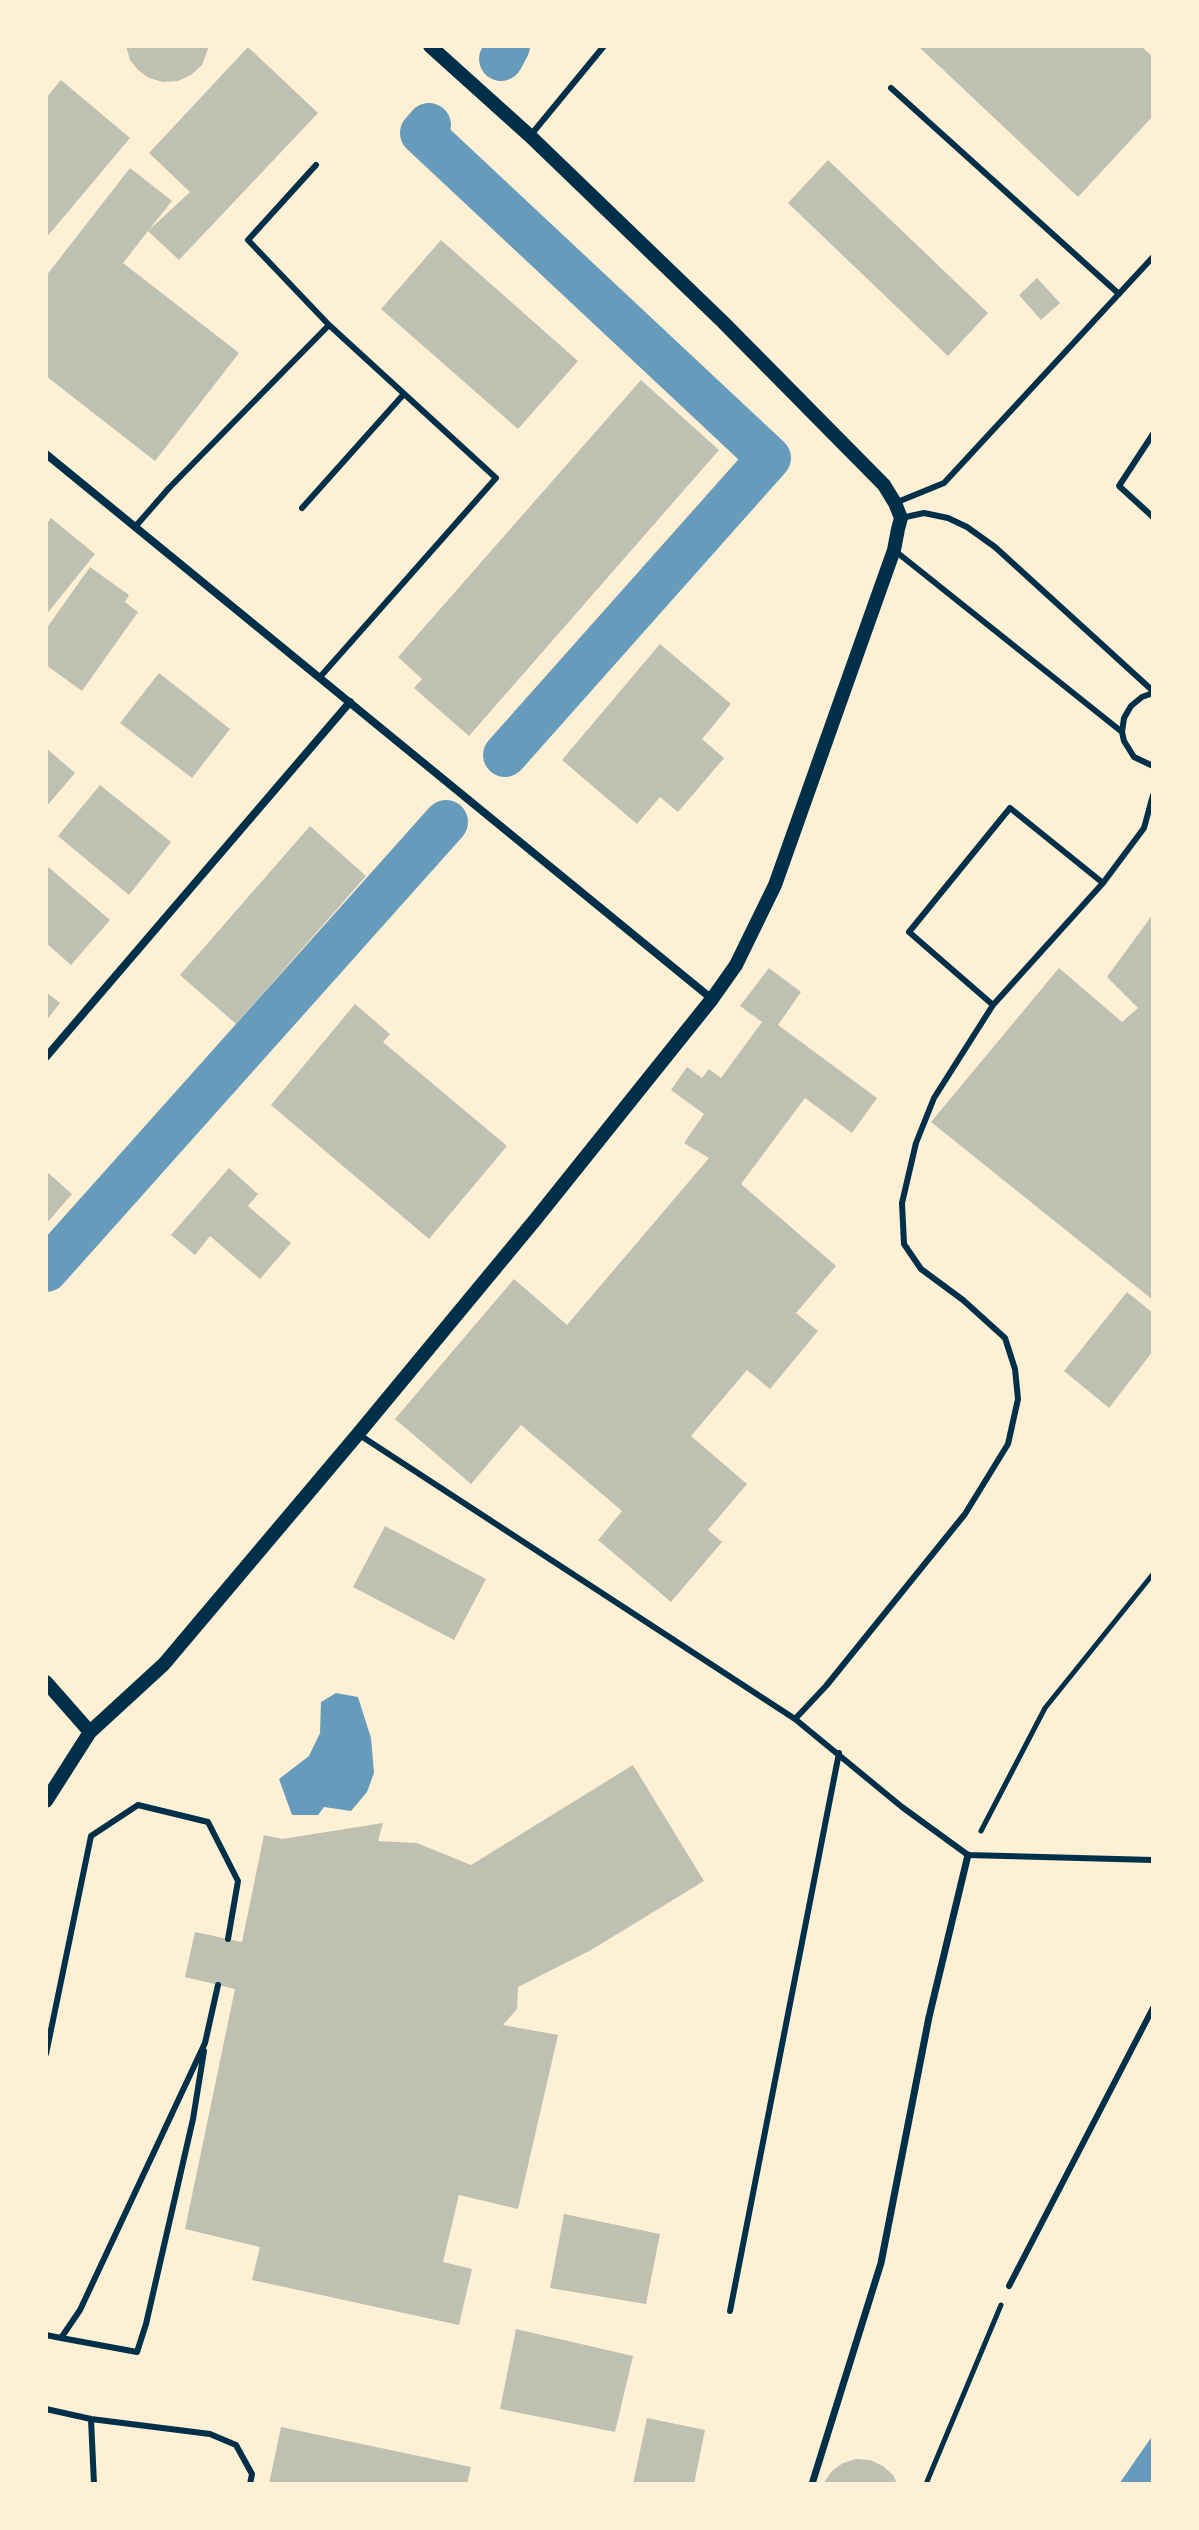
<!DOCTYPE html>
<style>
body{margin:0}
#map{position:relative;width:1199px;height:2530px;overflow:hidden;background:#fdf0d5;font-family:"PT Serif",serif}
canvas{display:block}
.frame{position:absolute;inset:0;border:48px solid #fdf0d5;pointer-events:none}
</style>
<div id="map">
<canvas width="1199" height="2530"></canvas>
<div class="frame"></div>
</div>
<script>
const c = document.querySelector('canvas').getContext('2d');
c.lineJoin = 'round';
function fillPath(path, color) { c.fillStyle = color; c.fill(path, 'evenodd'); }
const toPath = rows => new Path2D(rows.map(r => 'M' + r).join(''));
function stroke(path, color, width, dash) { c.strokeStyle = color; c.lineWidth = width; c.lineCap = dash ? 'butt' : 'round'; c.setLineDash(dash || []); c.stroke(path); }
fillPath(toPath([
 [336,1693,358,1697,371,1738,374,1773,367,1792,351,1811,324,1807,318,1815,292,1815,279,1779,309,1756,320,1733,321,1702],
 [1153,2435,1153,2484,1119,2484]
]), '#669bbc');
stroke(toPath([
 [501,59,508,46],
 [429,125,422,133,769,458,505,755],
 [46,1270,446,822]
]), '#669bbc', 44);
fillPath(toPath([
 [126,46,209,46,202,65,191,75,178,81,163,82,149,78,138,70,130,60],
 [918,46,1141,46,1153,57,1153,116,1078,197],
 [248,47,318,113,179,260,148,231,123,263,239,353,155,461,46,376,46,276,130,168,172,201,148,231,190,192,149,153],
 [61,80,130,138,46,238,46,98],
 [828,160,988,313,948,356,788,203],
 [441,240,578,361,518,429,381,309],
 [1037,278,1060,303,1041,320,1019,295],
 [641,380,719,450,469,736,414,688,422,679,398,657],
 [51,518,95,554,46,615,46,525],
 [90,567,129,595,125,602,138,612,82,691,46,665,46,629],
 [660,644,731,704,702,739,724,758,678,812,660,797,637,824,562,760],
 [159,673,230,729,192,778,120,723],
 [46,748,75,773,46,807],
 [100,785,171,842,129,895,58,836],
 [310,826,366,876,236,1024,180,975],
 [46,865,110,920,71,965,46,943],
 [1153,914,1153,1300,931,1122,1059,968,1122,1022,1138,1008,1107,977],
 [769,968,801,992,778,1025,877,1098,852,1133,805,1098,741,1184,836,1266,796,1313,818,1331,770,1389,747,1370,691,1436,747,1484,708,1530,722,1542,671,1602,598,1540,622,1511,521,1425,471,1484,395,1419,514,1279,567,1325,709,1158,684,1143,704,1114,671,1090,687,1067,702,1078,709,1069,721,1078,762,1022,740,1006],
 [46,992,60,1003,46,1021],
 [355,1004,390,1034,383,1042,507,1146,429,1239,271,1105],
 [229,1168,258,1194,248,1206,291,1243,260,1279,210,1236,195,1255,171,1235],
 [46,1171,72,1194,46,1224],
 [1127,1292,1153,1313,1153,1351,1109,1408,1064,1371],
 [385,1526,486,1579,454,1640,353,1587],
 [633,1765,704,1881,591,1950,518,1987,517,2009,503,2025,558,2035,518,2209,459,2195,443,2262,472,2269,459,2325,252,2280,260,2247,185,2229,235,1989,185,1977,195,1932,242,1942,264,1835,282,1839,383,1823,378,1841,417,1843,471,1865],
 [564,2214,660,2234,646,2304,550,2288],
 [516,2329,633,2356,615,2432,500,2409],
 [647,2418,705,2430,694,2484,633,2484],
 [281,2427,471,2467,467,2484,269,2484],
 [856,2459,870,2460,883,2466,893,2475,897,2484,823,2484,832,2471,843,2463]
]), '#bec0b2');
stroke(toPath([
 [981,1831,1045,1708,1153,1574],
 [926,2484,1001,2305]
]), '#003049', 5);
stroke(toPath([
 [891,88,1119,294],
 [530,136,604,46],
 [316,165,248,240,329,325],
 [1153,434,1119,486,1153,517],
 [895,503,944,483,1153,257],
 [302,508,403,395],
 [901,518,924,513,948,518,967,527,995,547,1153,691],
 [135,527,169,488,329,325,496,478,320,677],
 [894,550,1122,732],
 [1153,693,1142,697,1131,706,1124,718,1122,732,1124,741,1134,757,1153,766],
 [993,1005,909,932,1010,808,1103,883],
 [358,1434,795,1719,902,1807,968,1855,1153,1860],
 [795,1719,826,1686,965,1514,1008,1444,1018,1399,1015,1369,1005,1338,963,1300,921,1269,904,1244,902,1203,916,1143,934,1098,993,1005,1103,883,1144,828,1153,795],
 [46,2054,91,1836,138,1805,208,1822,238,1881,228,1939],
 [1009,2286,1153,2008],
 [730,2311,839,1753],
 [46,2335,61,2338,80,2310,205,2043,218,1985],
 [61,2338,137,2352,146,2324,193,2119,204,2051],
 [46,2409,91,2419,210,2434,236,2445,252,2474,250,2484],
 [91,2419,94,2484]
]), '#003049', 6);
stroke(toPath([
 [812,2484,881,2263,929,2017,968,1855]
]), '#003049', 7);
stroke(toPath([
 [46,454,712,999],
 [46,1057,350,702]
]), '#003049', 8);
stroke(toPath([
 [46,1682,90,1732],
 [46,1801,90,1732,164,1664,358,1434,535,1220,712,999,736,965,775,885,894,550,898,529,901,518,895,503,884,485,723,322,530,136,430,46]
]), '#003049', 14);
</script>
